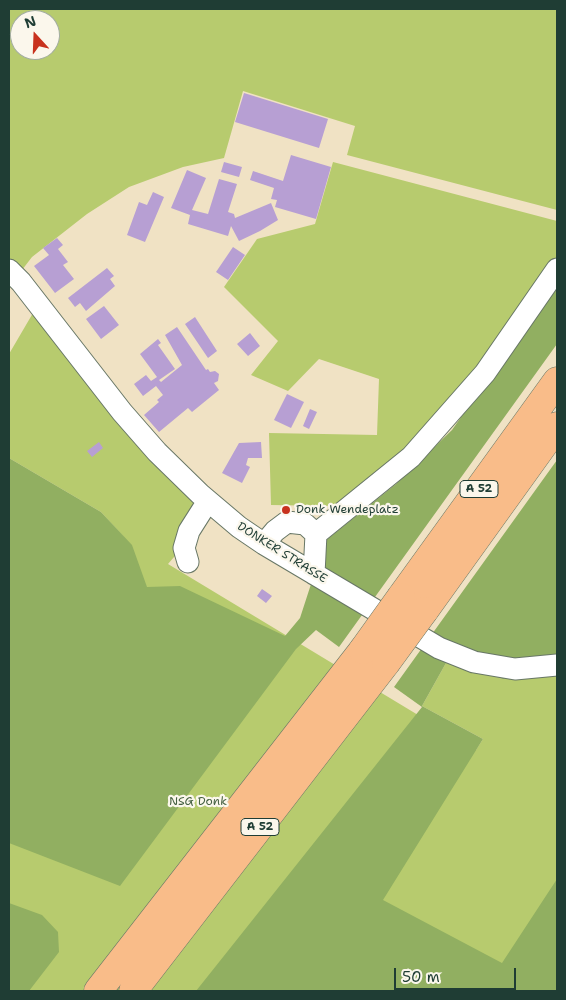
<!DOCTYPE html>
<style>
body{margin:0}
#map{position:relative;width:566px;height:1000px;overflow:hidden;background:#f0e2c4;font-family:"Shantell Sans",sans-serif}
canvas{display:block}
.frame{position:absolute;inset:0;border:10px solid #1f3d34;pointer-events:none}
.north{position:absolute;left:10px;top:10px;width:50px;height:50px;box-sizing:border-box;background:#fbf7ec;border:1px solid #a3ada2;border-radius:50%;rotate:340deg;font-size:14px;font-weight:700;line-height:20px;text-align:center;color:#1f3d34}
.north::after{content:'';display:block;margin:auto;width:18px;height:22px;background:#c8321e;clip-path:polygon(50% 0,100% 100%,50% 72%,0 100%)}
.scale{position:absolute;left:394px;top:968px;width:122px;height:22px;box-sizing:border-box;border:2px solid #1f3d34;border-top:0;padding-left:6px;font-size:15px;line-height:18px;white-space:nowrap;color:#1f3d34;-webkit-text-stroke:4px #fbf7ec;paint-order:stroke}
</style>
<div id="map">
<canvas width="566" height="1000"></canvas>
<div class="frame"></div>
<div class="north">N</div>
<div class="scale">50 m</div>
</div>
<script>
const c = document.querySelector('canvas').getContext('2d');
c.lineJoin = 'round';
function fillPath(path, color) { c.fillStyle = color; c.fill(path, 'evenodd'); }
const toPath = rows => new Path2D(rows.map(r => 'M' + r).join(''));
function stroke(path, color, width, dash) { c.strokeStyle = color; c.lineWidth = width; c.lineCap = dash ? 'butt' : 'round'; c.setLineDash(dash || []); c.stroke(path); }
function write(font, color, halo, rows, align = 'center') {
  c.font = font + ' "Shantell Sans",sans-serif'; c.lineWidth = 4.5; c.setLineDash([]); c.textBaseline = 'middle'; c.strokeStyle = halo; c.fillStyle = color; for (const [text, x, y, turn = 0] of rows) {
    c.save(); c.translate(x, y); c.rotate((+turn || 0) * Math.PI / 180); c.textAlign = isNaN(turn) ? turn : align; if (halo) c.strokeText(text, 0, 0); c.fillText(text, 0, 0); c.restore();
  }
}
fillPath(toPath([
 [9,9,557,9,557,210,347,155,355,126,243,91,224,158,183,167,129,187,87,214,32,257,22,270,9,261],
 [20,20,50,20,50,50,20,50],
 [333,162,557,221,557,260,488,359,420,435,389,464,334,506,271,505,269,433,377,435,379,379,319,359,288,391,251,375,278,341,224,287,257,239,315,224],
 [33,313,120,426,182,489,210,515,168,564,476,750,483,739,422,706,446,663,503,679,557,673,557,991,9,991,9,469,124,537,101,512,9,458,9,354]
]), '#b7cb6e');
fillPath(toPath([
 [557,280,557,344,339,647,316,630,296,649,120,886,9,843,9,458,101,512,132,545,147,587,180,586,285,636,300,618,325,541,396,484,452,430],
 [557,460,557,673,503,679,446,663,422,706,483,739,383,900,502,963,557,879,557,991,196,991,422,707,394,687],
 [9,903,42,915,58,932,59,952,29,991,9,991]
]), '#91af61');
fillPath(toPath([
 [244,93,328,119,319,148,235,122],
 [291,155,331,167,316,219,275,207,277,200,271,199,274,188,250,180,253,171,283,181],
 [224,162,242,167,239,177,221,172],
 [187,170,206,178,192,210,208,214,219,179,237,184,228,212,234,214,235,218,271,203,278,220,260,231,239,241,231,226,228,236,188,224,190,215,171,208],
 [153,192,164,197,145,242,127,235,139,202,147,205],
 [57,238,63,245,58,249,68,262,63,265,74,279,55,293,34,266,49,255,43,248],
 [233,247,245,255,228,280,216,272],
 [107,268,114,276,110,279,115,286,86,311,80,303,75,307,68,298],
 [104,306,119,325,101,339,86,319],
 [195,317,217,351,208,358,185,324],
 [177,327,206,370,208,369,210,372,215,371,219,374,218,381,214,383,219,390,192,412,188,408,159,432,144,415,159,402,157,400,163,395,156,386,143,396,134,384,146,375,151,381,157,377,140,354,158,339,161,343,158,345,175,369,159,380,161,382,182,365,165,335],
 [250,333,260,346,248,356,237,344],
 [287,394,304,402,291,428,274,420],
 [310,409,317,412,309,429,303,426],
 [99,442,103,448,92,457,87,451],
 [261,442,262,458,248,458,246,465,250,467,242,483,222,473,239,443],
 [262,589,272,596,266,603,257,596]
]), '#b79fd3');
const minor = toPath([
 [9,270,21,282,122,412,157,452,200,494,239,527,264,544,439,648,474,662,515,669,557,665],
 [316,534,411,457,485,373,557,269],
 [264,544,275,531,287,522,305,524,316,534],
 [188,562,184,548,189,531,208,501],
 [314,574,316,534]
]);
const highway = toPath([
 [401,597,557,381],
 [424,611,557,426],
 [98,991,363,650],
 [133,991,386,663]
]);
stroke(minor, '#687766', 23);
stroke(highway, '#687766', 29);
stroke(minor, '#fff', 21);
stroke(highway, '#f9bc89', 28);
const highwayBridge = toPath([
 [363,650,401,597],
 [386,663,424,611]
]);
stroke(highwayBridge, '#687766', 29, []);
stroke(highwayBridge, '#f9bc89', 28);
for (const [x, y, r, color] of [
 [286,510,5,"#c8321e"]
]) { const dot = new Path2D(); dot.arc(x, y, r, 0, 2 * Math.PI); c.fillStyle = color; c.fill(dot); stroke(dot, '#fbf7ec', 2); }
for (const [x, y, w] of [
 [479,489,38],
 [260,827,38]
]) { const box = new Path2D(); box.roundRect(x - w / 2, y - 8.5, w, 17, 4); c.fillStyle = '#fbf7ec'; c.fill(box); stroke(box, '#1f3d34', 1); }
write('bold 11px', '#1f3d34', null, [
 ["A 52",479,489],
 ["A 52",260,827]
]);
write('12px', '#1f3d34', '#fbf7ec', [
 ["Donk Wendeplatz",296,510]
], 'left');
write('12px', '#1f3d34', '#fbf7ec', [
 ["DONKER STRASSE",282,553,32]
]);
write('12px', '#456042', '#fbf7ec', [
 ["NSG Donk",198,802]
]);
</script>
